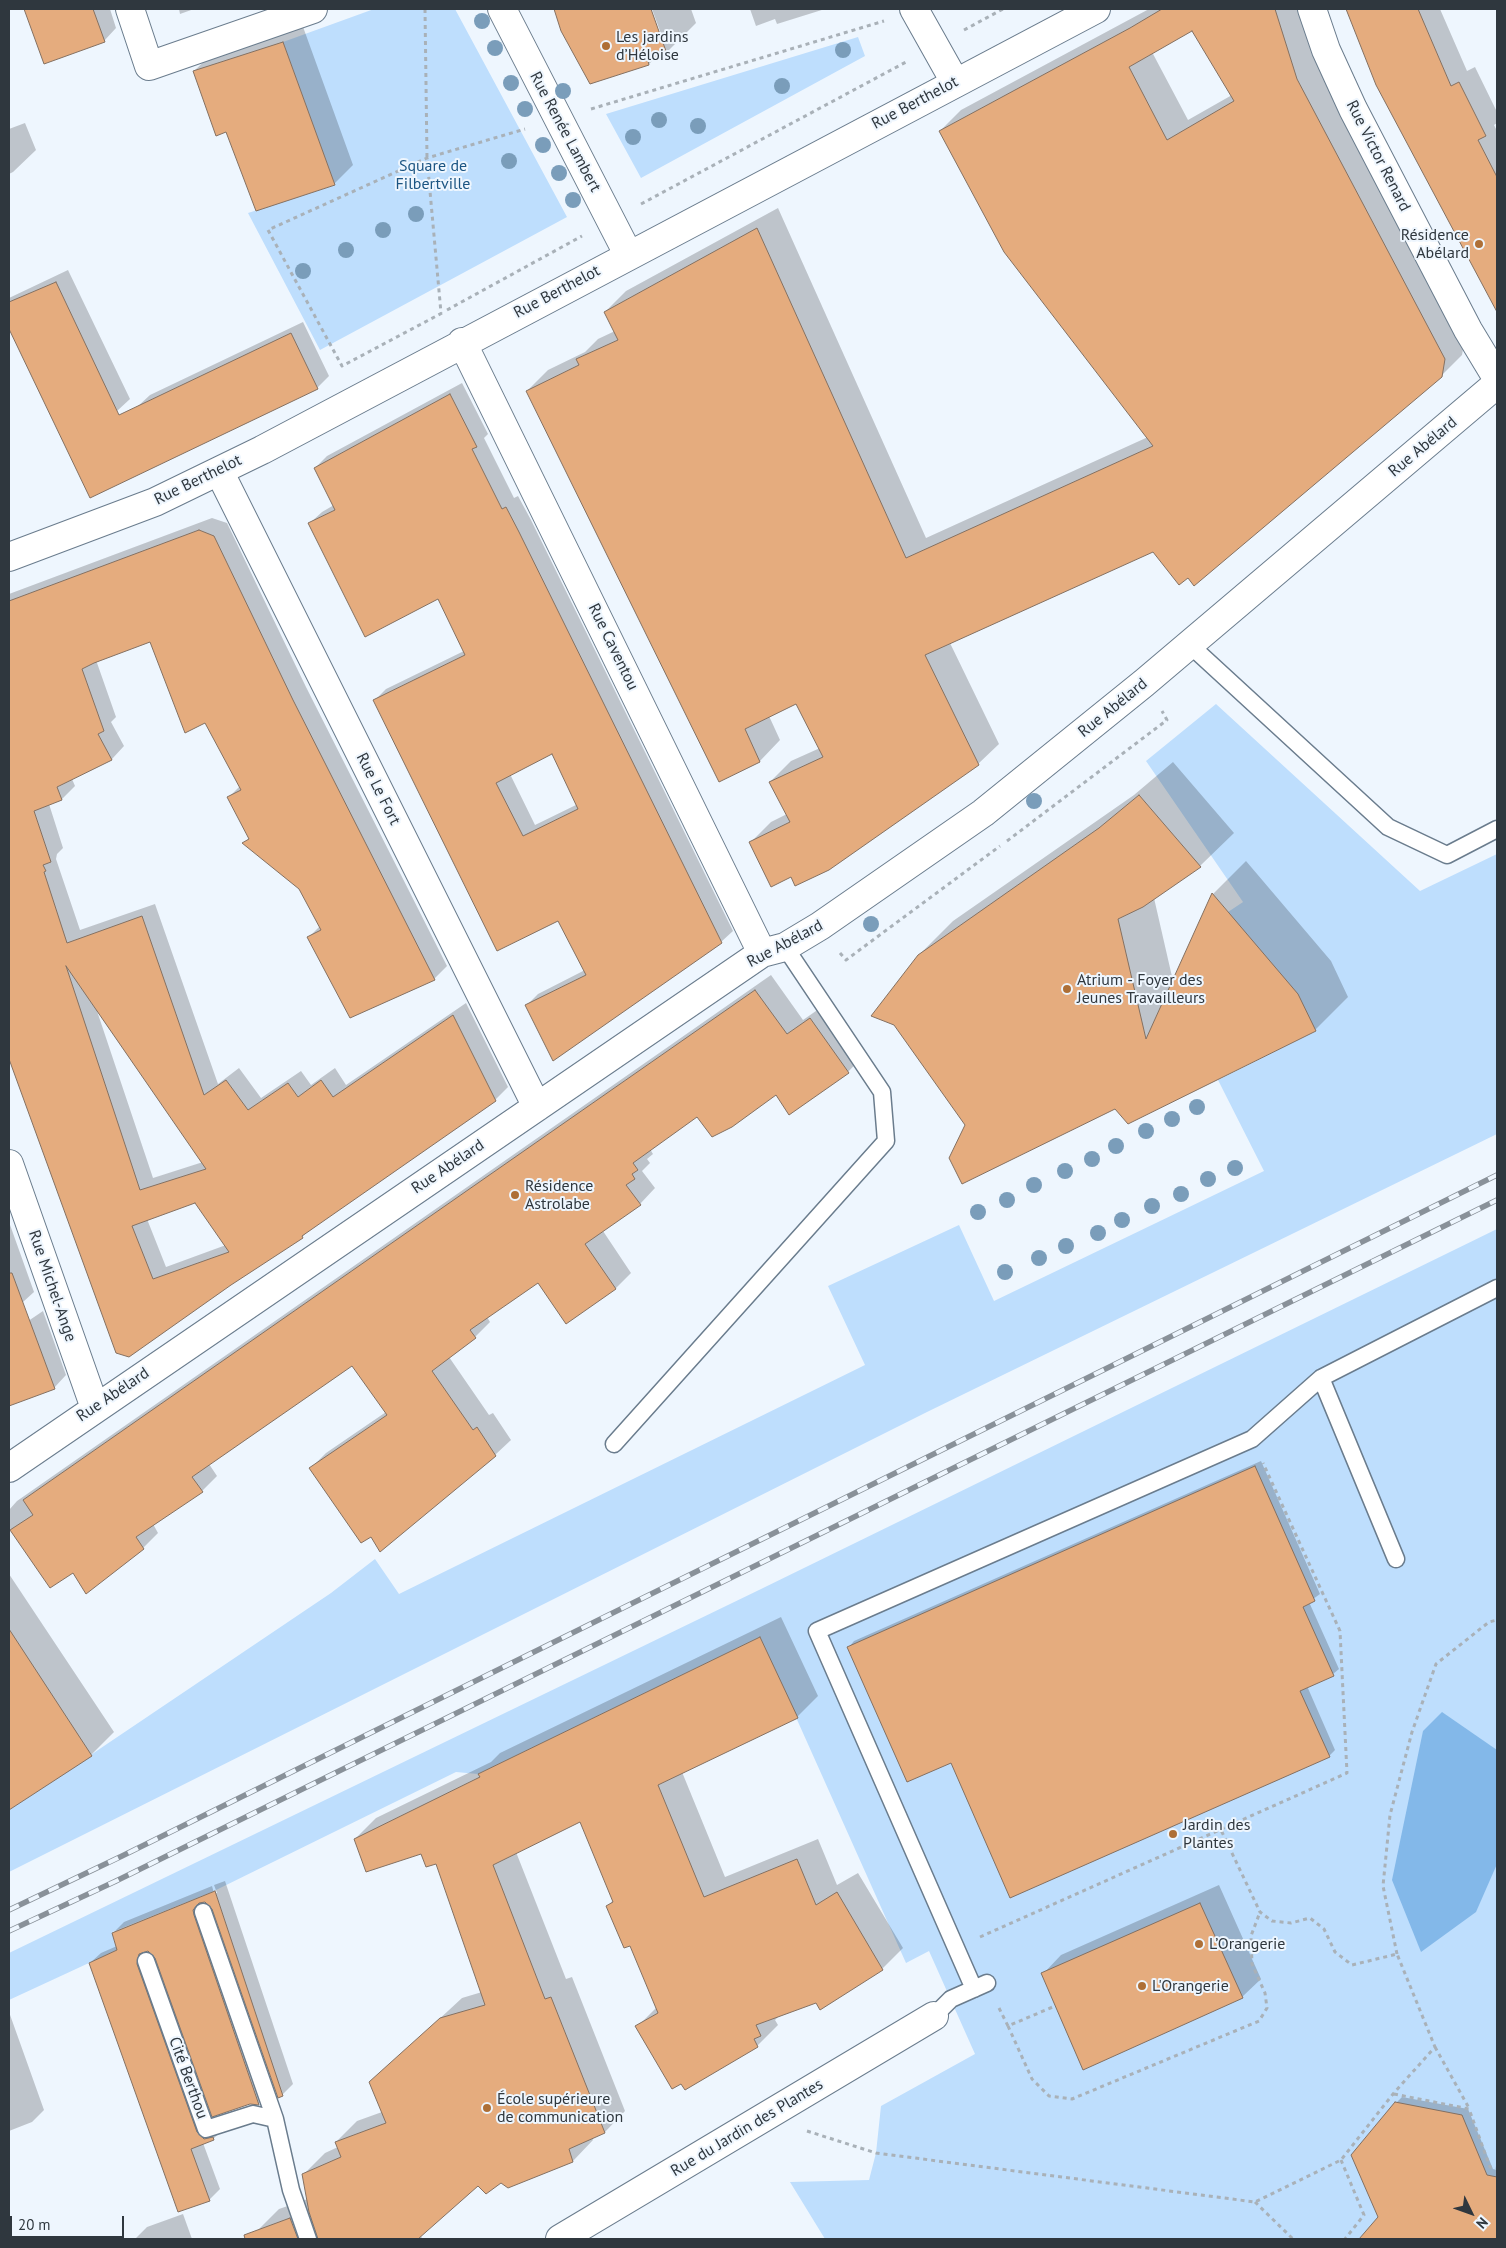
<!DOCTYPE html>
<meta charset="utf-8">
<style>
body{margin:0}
#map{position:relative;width:1506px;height:2248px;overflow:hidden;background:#eef6fe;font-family:"PT Sans",sans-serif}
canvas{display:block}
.frame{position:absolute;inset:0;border:10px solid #2f373e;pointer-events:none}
.north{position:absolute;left:1446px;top:2188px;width:50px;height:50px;-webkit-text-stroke:4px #eef6fe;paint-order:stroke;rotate:132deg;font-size:14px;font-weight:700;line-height:20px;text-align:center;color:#2f373e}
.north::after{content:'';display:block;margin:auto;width:18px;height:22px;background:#2f373e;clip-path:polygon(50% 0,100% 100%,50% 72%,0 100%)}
.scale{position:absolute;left:10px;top:2216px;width:114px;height:22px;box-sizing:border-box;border:2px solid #2f373e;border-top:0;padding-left:6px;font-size:15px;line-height:18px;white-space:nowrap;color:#2f373e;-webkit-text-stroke:4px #eef6fe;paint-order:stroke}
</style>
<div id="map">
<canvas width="1506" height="2248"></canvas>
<div class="frame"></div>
<div class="north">N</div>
<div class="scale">20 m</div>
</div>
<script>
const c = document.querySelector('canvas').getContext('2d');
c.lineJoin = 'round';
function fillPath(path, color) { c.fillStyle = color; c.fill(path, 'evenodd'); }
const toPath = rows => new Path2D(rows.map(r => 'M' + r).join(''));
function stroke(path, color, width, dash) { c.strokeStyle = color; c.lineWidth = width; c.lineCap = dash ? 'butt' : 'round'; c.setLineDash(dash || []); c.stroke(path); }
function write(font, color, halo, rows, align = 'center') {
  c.font = font + ' "PT Sans",sans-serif'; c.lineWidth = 4; c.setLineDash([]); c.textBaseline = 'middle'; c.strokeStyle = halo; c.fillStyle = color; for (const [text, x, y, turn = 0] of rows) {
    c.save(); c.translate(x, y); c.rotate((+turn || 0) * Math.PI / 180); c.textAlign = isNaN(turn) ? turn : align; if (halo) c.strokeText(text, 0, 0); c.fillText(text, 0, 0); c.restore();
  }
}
fillPath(toPath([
 [374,9,455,9,567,217,320,350,248,213,335,185,283,42],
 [858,37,865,56,641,178,606,114],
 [1216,704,1420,891,1497,854,1497,1134,927,1412,9,1872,9,1810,331,1593,375,1559,399,1594,865,1365,828,1286,959,1225,994,1301,1264,1171,1218,1080,1316,1031,1228,912,1243,902,1146,761],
 [1497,1229,1497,2239,825,2239,790,2182,869,2180,876,2153,881,2106,975,2054,929,1951,906,1963,760,1637,478,1774,456,1772,212,1892,112,1932,117,1950,9,2000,9,1953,759,1590]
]), '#bedefd');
fillPath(toPath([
 [1442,1712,1497,1750,1497,1864,1476,1912,1421,1952,1392,1880,1423,1731]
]), '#83b8e9');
fillPath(toPath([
 [26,9,110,9,116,28,104,41,44,62],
 [179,9,194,9,180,14],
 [555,9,649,9,661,42,664,42,652,9,691,9,696,23,666,53,656,57,649,64,562,31],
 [750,9,825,9,777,24,775,19,756,26],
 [1149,9,1302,9,1465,338,1462,355,1441,376,1188,576,1153,550,950,643,999,744,978,764,791,876,750,843,771,822,787,814,770,782,791,761,820,748,796,702,769,716,780,740,760,761,720,780,527,391,548,370,585,352,598,339,615,331,605,312,626,291,778,208,926,538,1148,437,940,131,961,110],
 [1193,29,1232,95,1188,120,1152,52],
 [1348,9,1440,9,1467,71,1475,67,1497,112,1497,123,1494,125,1497,131,1497,309,1377,85],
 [302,24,353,165,334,184,227,130,194,71,213,53],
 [25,123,36,150,13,172,9,174,9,129],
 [68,270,130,399,117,411,59,431,9,326,9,298],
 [303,322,329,376,317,388,137,407,150,395],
 [462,383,488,434,484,438,514,498,518,496,531,520,733,931,721,942,527,1005,538,994,585,970,559,919,374,701,386,689,464,651,439,598,310,523,322,512,334,505,315,468,327,456],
 [552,753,578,804,535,825,510,774],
 [212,518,227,523,306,687,447,966,434,979,350,1016,309,937,320,926,300,888,244,843,250,837,229,797,240,786,206,721,151,640,96,660,116,717,111,722,124,746,112,759,72,779,75,786,62,799,49,804,63,848,57,854,56,859,80,930,155,904,218,1084,239,1068,261,1098,301,1071,311,1085,335,1068,346,1085,466,1003,508,1087,495,1100,310,1229,302,1237,116,1352,9,1055,9,594],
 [97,1011,203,1162,153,1178],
 [196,1202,226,1245,166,1267,147,1219],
 [1173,762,1234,833,1200,866,1154,898,1173,981,1213,894,1246,861,1331,961,1348,997,1315,1030,1115,1107,966,1125,919,955,953,921,1134,795],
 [771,975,803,1020,826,1004,863,1056,848,1072,697,1115,650,1149,653,1154,647,1159,650,1163,642,1171,655,1188,640,1204,603,1231,631,1273,616,1288,567,1322,538,1281,487,1317,490,1322,475,1337,449,1357,489,1415,493,1413,511,1440,495,1455,380,1550,371,1536,310,1469,326,1453,386,1412,353,1364,209,1464,217,1476,202,1491,153,1524,158,1533,143,1548,73,1571,50,1587,9,1527,9,1510,17,1501],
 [9,1222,34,1292,23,1302,9,1307],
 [43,1311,66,1375,54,1388,9,1404,9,1334],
 [1261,1461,1320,1594,1309,1602,1339,1669,1333,1674,1307,1686,1335,1750,1329,1756,951,1761,849,1647,854,1641],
 [9,1574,114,1732,91,1755,9,1809],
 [781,1617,818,1696,797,1717,682,1772,725,1877,818,1839,837,1885,858,1873,903,1948,882,1969,817,2002,780,2015,775,2020,778,2025,757,2046,637,2027,657,2007,631,1944,608,1906,613,1900,581,1821,516,1852,566,1979,572,1977,625,2111,605,2132,592,2137,593,2140,573,2161,501,2181,478,2185,421,2235,422,2239,247,2239,260,2234,258,2230,279,2209,308,2199,304,2174,325,2153,338,2147,336,2142,357,2121,382,2112,370,2083,462,1998,482,1992,437,1863,421,1852,355,1839,376,1818,491,1762,500,1753],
 [225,1881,293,2084,282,2095,214,1908,210,1903,204,1902,269,2093,259,2103,250,2103,156,1957,148,1949,147,1953,207,2122,224,2129,213,2139,203,2143,220,2189,209,2200,90,1963,101,1953,117,1946,113,1933,124,1922,212,1886,214,1893,217,1893,214,1885],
 [1219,1885,1261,1979,1242,1997,1043,1974,1061,1955],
 [9,2012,44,2110,32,2122,9,2131],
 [1402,2097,1468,2109,1493,2169,1497,2170,1497,2239,1361,2239,1379,2218,1396,2103],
 [183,2214,192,2239,135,2239,147,2227]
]), '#0003');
const building = toPath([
 [24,9,93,9,105,42,44,64,24,9],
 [554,9,651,9,667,54,648,61,649,65,590,84,561,31,554,9],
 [1162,9,1275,9,1297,79,1445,359,1442,377,1194,586,1188,578,1179,585,1153,552,925,655,979,765,829,870,795,886,791,877,771,887,749,842,790,822,769,782,823,757,796,704,745,729,760,762,719,782,526,391,579,365,576,359,618,340,604,312,757,228,906,558,1153,446,1004,252,939,131,1130,28,1162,9],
 [1192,31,1234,101,1167,140,1129,67,1192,31],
 [1346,9,1418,9,1451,86,1459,82,1486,136,1478,140,1497,177,1497,312,1376,85,1346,9],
 [283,42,335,185,256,211,226,132,216,136,193,71,283,42],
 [56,282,119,415,291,333,318,389,90,498,9,329,9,302,56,282],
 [450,394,477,447,472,449,502,509,506,507,519,532,722,943,553,1061,525,1005,586,975,558,921,497,951,373,700,465,655,438,599,365,637,308,523,335,510,314,468,450,394],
 [552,754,578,809,523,836,496,783,552,754],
 [199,530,214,536,293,700,435,980,350,1018,307,937,321,930,299,889,242,843,249,839,227,797,241,790,205,723,185,733,150,642,94,663,82,669,104,731,98,734,112,760,57,787,62,800,34,811,51,862,43,865,46,871,44,872,67,943,142,916,204,1095,226,1080,248,1110,288,1083,298,1097,321,1080,333,1097,453,1015,496,1101,302,1236,303,1238,231,1285,129,1357,116,1353,9,1059,9,601,199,530],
 [66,966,206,1169,140,1190,66,966],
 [195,1203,229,1252,153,1279,132,1226,195,1203],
 [1139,795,1201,867,1143,907,1118,919,1146,1039,1212,893,1298,994,1316,1031,1128,1124,1115,1109,962,1184,949,1158,965,1125,894,1025,871,1016,918,955,1099,828,1139,795],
 [755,990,787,1034,810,1018,849,1073,789,1115,776,1095,732,1127,712,1137,697,1117,633,1163,638,1170,632,1174,635,1179,626,1185,641,1205,585,1244,616,1289,566,1324,538,1283,470,1330,476,1338,432,1371,473,1430,477,1427,496,1456,380,1552,371,1537,361,1543,309,1468,387,1415,352,1366,192,1477,203,1492,136,1537,144,1549,86,1594,73,1573,50,1588,10,1530,33,1515,23,1500,755,990],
 [9,1273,12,1273,55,1389,9,1406,9,1273],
 [1255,1466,1315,1601,1303,1607,1334,1676,1300,1691,1330,1757,1010,1898,951,1763,907,1782,847,1647,1255,1466],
 [9,1629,92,1756,9,1810,9,1629],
 [760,1637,798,1718,658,1785,704,1897,797,1859,816,1905,837,1892,883,1970,820,2010,816,2003,756,2025,761,2036,754,2039,758,2047,685,2090,681,2084,672,2089,635,2026,658,2013,630,1946,624,1948,606,1906,613,1902,580,1822,493,1865,545,1999,551,1997,605,2133,569,2149,573,2162,508,2188,501,2183,486,2194,478,2186,418,2239,318,2239,309,2212,302,2174,341,2157,335,2142,386,2123,369,2082,440,2018,485,2005,436,1864,426,1867,421,1854,366,1872,354,1839,480,1777,478,1774,760,1637],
 [215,1891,283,2096,278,2098,212,1909,205,1902,199,1903,193,1910,194,1915,259,2105,250,2104,212,2117,155,1958,148,1951,139,1954,137,1964,197,2132,204,2139,213,2137,214,2140,191,2149,210,2201,178,2212,89,1963,117,1950,112,1933,215,1891],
 [1200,1903,1243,1998,1083,2070,1041,1973,1200,1903],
 [1395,2102,1462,2115,1487,2175,1497,2177,1497,2239,1359,2239,1378,2217,1351,2155,1395,2102],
 [290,2218,298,2239,245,2239,244,2235,290,2218]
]);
fillPath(building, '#e5ac7e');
stroke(building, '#847061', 1);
const lane = toPath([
 [1190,645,1388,827,1447,855,1497,829],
 [1321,1378,1396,1559],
 [614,1444,886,1141,882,1092,785,947],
 [203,1912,275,2119,291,2190,308,2239],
 [146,1961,206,2129,253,2114,275,2119],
 [974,1989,817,1631,1252,1439,1321,1378,1497,1288],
 [934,2016,951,1999,987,1983]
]);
const street = toPath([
 [130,9,149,66,313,9],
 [502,9,628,254],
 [914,9,955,82],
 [1312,9,1326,50,1353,109,1468,330,1497,378],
 [462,342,762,953],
 [219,471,537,1107],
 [9,557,155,502,262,450,1096,9],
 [9,1164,95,1408],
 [9,1468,762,953,785,947,820,926,983,813,1144,683,1497,384],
 [560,2239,934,2016]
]);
stroke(lane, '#6a7c8d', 19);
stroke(street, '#6a7c8d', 30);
stroke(toPath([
 [425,9,427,158,441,313],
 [964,30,1003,9],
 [591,109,884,21],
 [641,204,906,62],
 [447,310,582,236],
 [442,313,342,366,268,230,427,158,525,129],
 [1007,841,1167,720,1162,711],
 [840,953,846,960,1000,846],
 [980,1937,1347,1773,1340,1631,1263,1463],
 [1397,1954,1383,1886,1390,1815,1412,1732,1436,1664,1489,1622,1497,1620],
 [999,2008,1008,2026,1055,2006],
 [1008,2026,1032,2079,1049,2096,1072,2099,1259,2021,1267,2008,1265,1993,1252,1964,1251,1936,1260,1912],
 [1435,2047,1469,2108],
 [1394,2094,1469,2109,1490,2167,1497,2168],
 [807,2131,876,2153,1255,2202,1341,2160,1393,2094,1435,2047,1397,1954,1352,1965,1335,1952,1324,1929,1310,1918,1291,1923,1272,1921,1260,1912,1221,1830],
 [1341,2160,1364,2215,1345,2239],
 [1255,2202,1293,2239]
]), '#a9b1b8', 3, [4, 4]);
stroke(lane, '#fff', 16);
stroke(street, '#fff', 28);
const rail = toPath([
 [9,1910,122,1856,1497,1175],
 [9,1931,116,1881,1497,1200]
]);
stroke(rail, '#899199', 5.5);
stroke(rail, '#eef6fe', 4, [11]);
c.fillStyle = '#7a9dba';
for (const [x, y] of [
 [482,21],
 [495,48],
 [843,50],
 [511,83],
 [782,86],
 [563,91],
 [525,109],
 [659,120],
 [698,126],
 [633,137],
 [543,145],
 [509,161],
 [559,173],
 [573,200],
 [416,214],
 [383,230],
 [346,250],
 [303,271],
 [1034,801],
 [871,924],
 [1197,1107],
 [1172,1119],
 [1146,1131],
 [1116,1146],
 [1092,1159],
 [1235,1168],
 [1065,1171],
 [1208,1179],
 [1034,1185],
 [1181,1194],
 [1007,1200],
 [1152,1206],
 [978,1212],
 [1122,1220],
 [1098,1233],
 [1066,1246],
 [1039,1258],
 [1005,1272]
]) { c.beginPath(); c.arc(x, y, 8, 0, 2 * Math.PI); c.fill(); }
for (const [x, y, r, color] of [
 [606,46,5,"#ae6f36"],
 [1479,244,5,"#ae6f36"],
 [1067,989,5,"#ae6f36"],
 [515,1195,5,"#ae6f36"],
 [1173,1834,5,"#ae6f36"],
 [1199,1944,5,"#ae6f36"],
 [1142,1986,5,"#ae6f36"],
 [487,2108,5,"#ae6f36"]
]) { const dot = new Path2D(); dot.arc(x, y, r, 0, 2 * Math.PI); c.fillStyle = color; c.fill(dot); stroke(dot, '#eef6fe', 2); }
write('16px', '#2f373e', '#eef6fe', [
 ["Les jardins",616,37],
 ["d’Héloise",616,55],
 ["Résidence",1469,235,"right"],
 ["Abélard",1469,253,"right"],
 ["Atrium - Foyer des",1077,980],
 ["Jeunes Travailleurs",1077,998],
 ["Résidence",525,1186],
 ["Astrolabe",525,1204],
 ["Jardin des",1183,1825],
 ["Plantes",1183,1843],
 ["L’Orangerie",1209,1944],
 ["L'Orangerie",1152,1986],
 ["École supérieure",497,2099],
 ["de communication",497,2117]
], 'left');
write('16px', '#2f373e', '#eef6fe', [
 ["Rue Berthelot",915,103,-28],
 ["Rue Renée Lambert",565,132,62],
 ["Rue Victor Renard",1378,156,63],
 ["Rue Berthelot",557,292,-28],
 ["Rue Abélard",1423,447,-40],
 ["Rue Berthelot",198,480,-26],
 ["Rue Caventou",613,647,64],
 ["Rue Abélard",1113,708,-39],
 ["Rue Le Fort",378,789,63],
 ["Rue Abélard",785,944,-28],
 ["Rue Abélard",448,1167,-34],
 ["Rue Michel-Ange",52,1286,71],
 ["Rue Abélard",113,1395,-34],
 ["Cité Berthou",188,2078,70],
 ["Rue du Jardin des Plantes",747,2128,-31]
]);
write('16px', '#1b5583', '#eef6fe', [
 ["Square de",433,166],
 ["Filbertville",433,184]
]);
</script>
